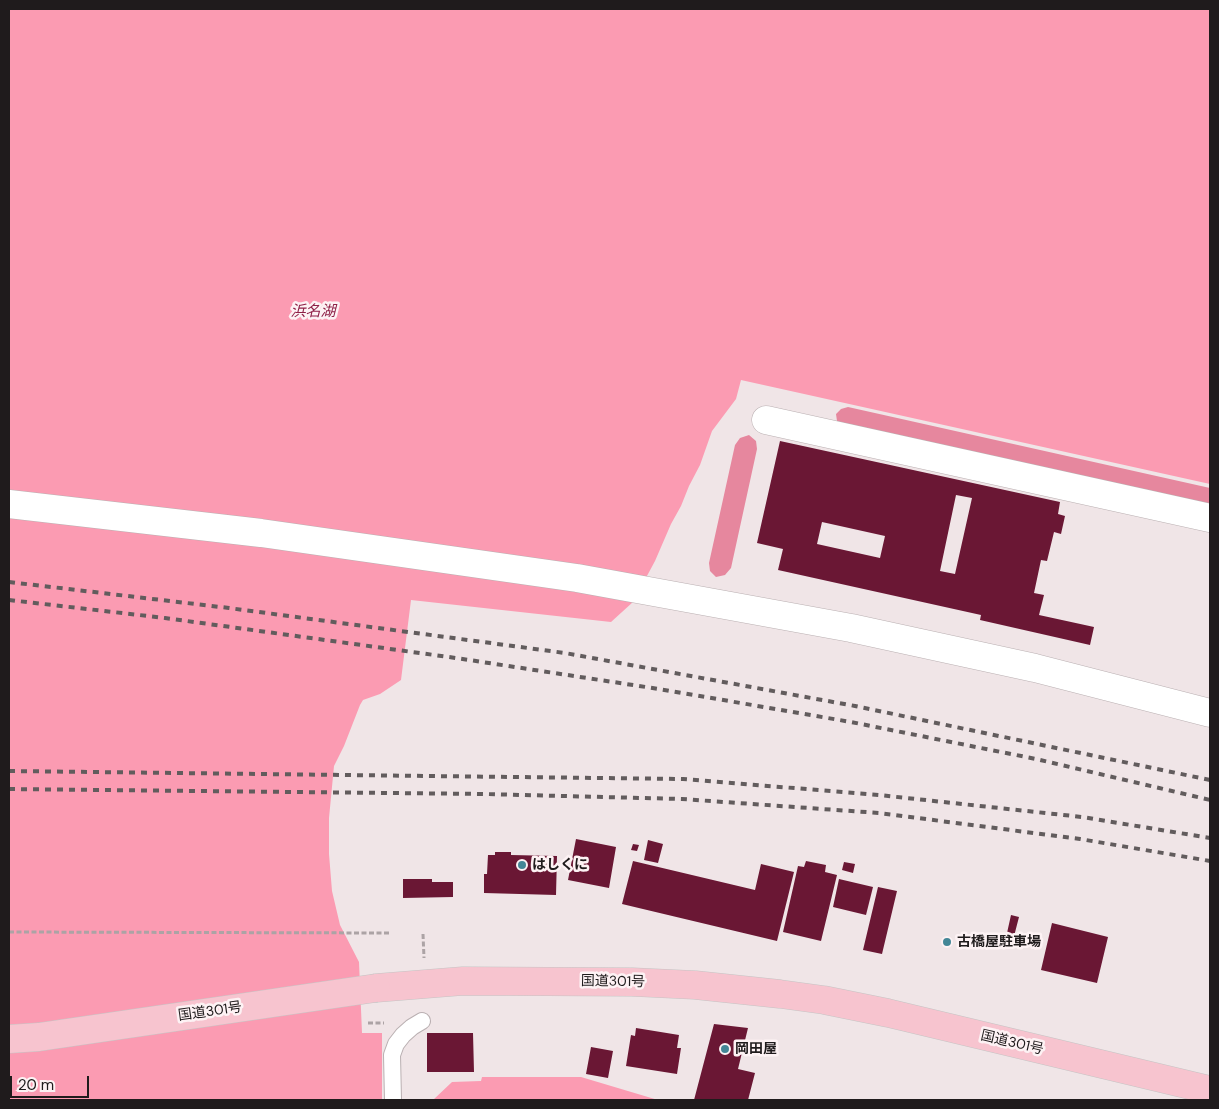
<!DOCTYPE html>
<meta charset="utf-8">
<style>
body{margin:0}
#map{position:relative;width:1219px;height:1109px;overflow:hidden;background:#f0e5e7;font-family:"DM Sans",sans-serif}
canvas{display:block}
.frame{position:absolute;inset:0;border:10px solid #1f1b1c;pointer-events:none}
.scale{position:absolute;left:10px;top:1076px;width:79px;height:22px;box-sizing:border-box;border:2px solid #1f1b1c;border-top:0;padding-left:6px;font-size:15px;line-height:18px;white-space:nowrap;color:#1f1b1c;-webkit-text-stroke:4px #fdf2f4;paint-order:stroke}
</style>
<div id="map">
<canvas width="1219" height="1109"></canvas>
<div class="frame"></div>
<div class="scale">20 m</div>
</div>
<script>
const c = document.querySelector('canvas').getContext('2d');
c.lineJoin = 'round';
function fillPath(path, color) { c.fillStyle = color; c.fill(path, 'evenodd'); }
const toPath = rows => new Path2D(rows.map(r => 'M' + r).join(''));
function stroke(path, color, width, dash) { c.strokeStyle = color; c.lineWidth = width; c.lineCap = dash ? 'butt' : 'round'; c.setLineDash(dash || []); c.stroke(path); }
function write(font, color, halo, rows, align = 'center') {
  c.font = font + ' "DM Sans","Noto Sans JP",sans-serif'; c.lineWidth = 5; c.setLineDash([]); c.textBaseline = 'middle'; c.strokeStyle = halo; c.fillStyle = color; for (const [text, x, y, turn = 0] of rows) {
    c.save(); c.translate(x, y); c.rotate((+turn || 0) * Math.PI / 180); c.textAlign = isNaN(turn) ? turn : align; if (halo) c.strokeText(text, 0, 0); c.fillText(text, 0, 0); c.restore();
  }
}
fillPath(toPath([
 [848,407,1210,488,1210,508,843,427,837,421,836,414,841,409],
 [749,435,756,441,757,449,731,568,725,575,716,577,710,571,709,563,735,445,740,438]
]), '#e6879e');
fillPath(toPath([
 [9,9,1210,9,1210,484,741,380,736,399,712,431,700,465,689,486,681,506,671,524,655,561,633,602,611,622,411,600,401,680,380,694,363,700,360,705,344,746,334,766,329,818,329,854,332,891,340,925,359,962,362,1033,382,1033,382,1100,9,1100],
 [482,1077,581,1077,658,1100,433,1100,452,1082,481,1081]
]), '#fb9bb2');
fillPath(toPath([
 [780,441,1060,502,1058,514,1065,516,1061,534,1054,532,1047,561,1041,560,1034,593,1044,595,1039,615,1094,627,1090,645,980,620,981,615,778,570,783,549,757,543],
 [956,495,972,498,955,574,940,571],
 [822,522,885,536,880,558,817,544],
 [576,839,616,847,609,888,568,880],
 [648,840,663,844,658,863,644,860],
 [633,844,639,845,637,851,631,850],
 [495,852,511,852,511,855,557,856,556,895,484,893,484,874,487,874,488,855,495,855],
 [633,861,755,890,761,864,794,872,777,941,622,904],
 [806,861,826,865,825,872,837,875,821,941,783,932,798,866,804,867],
 [844,862,855,864,853,873,842,870],
 [403,879,432,879,432,882,453,882,453,897,403,898],
 [839,879,873,887,866,915,833,907],
 [878,887,897,891,882,954,863,950],
 [1011,915,1019,917,1012,944,1005,942],
 [1052,923,1108,937,1097,983,1041,970],
 [714,1024,748,1028,738,1069,755,1073,748,1100,694,1100],
 [636,1028,679,1035,677,1048,681,1048,677,1074,626,1066,631,1035,635,1036],
 [427,1033,473,1033,474,1072,427,1072],
 [591,1047,613,1051,608,1078,586,1074]
]), '#6a1734');
const service = toPath([
 [393,1100,392,1055,396,1044,403,1035,412,1027,422,1021]
]);
const minor = toPath([
 [766,420,1210,518]
]);
const tertiary = toPath([
 [9,504,261,533,577,578,851,628,1035,668,1210,713]
]);
const trunk = toPath([
 [376,988,463,981,632,982,695,985,780,994,824,1000,888,1013,1210,1090]
]);
stroke(service, '#bab0b2', 18);
stroke(minor, '#bab0b2', 29);
stroke(tertiary, '#bab0b2', 29);
stroke(trunk, '#c5c4c4', 29);
stroke(toPath([
 [9,932,390,933],
 [423,934,424,958],
 [368,1023,384,1023]
]), '#aca3a5', 3, [5, 2.5]);
stroke(service, '#fff', 16);
stroke(minor, '#fff', 28);
stroke(tertiary, '#fff', 28);
stroke(trunk, '#f7c4cf', 28);
stroke(toPath([
 [9,582,229,608,565,653,855,706,1210,780],
 [9,600,165,618,456,658,659,689,851,722,1036,759,1210,800],
 [9,771,683,779,879,795,1082,817,1210,838],
 [9,789,484,794,682,799,879,813,1080,839,1210,861]
]), '#625c5d', 4, [6, 6]);
const trunkBridge = toPath([
 [9,1039,39,1037,376,988]
]);
stroke(trunkBridge, '#c5c4c4', 29, []);
stroke(trunkBridge, '#f7c4cf', 28);
for (const [x, y, r, color] of [
 [522,865,5,"#438696"],
 [947,942,5,"#438696"],
 [725,1049,5,"#438696"]
]) { const dot = new Path2D(); dot.arc(x, y, r, 0, 2 * Math.PI); c.fillStyle = color; c.fill(dot); stroke(dot, '#fdf2f4', 2); }
write('bold 14px', '#1f1b1c', '#fdf2f4', [
 ["はしくに",532,865],
 ["古橋屋駐車場",957,942],
 ["岡田屋",735,1049]
], 'left');
write('14px', '#1f1b1c', '#fdf2f4', [
 ["国道301号",613,982,1],
 ["国道301号",210,1012,-8],
 ["国道301号",1012,1043,13]
]);
write('italic 15px', '#8e2047', '#fdf2f4', [
 ["浜名湖",313,312]
]);
</script>
